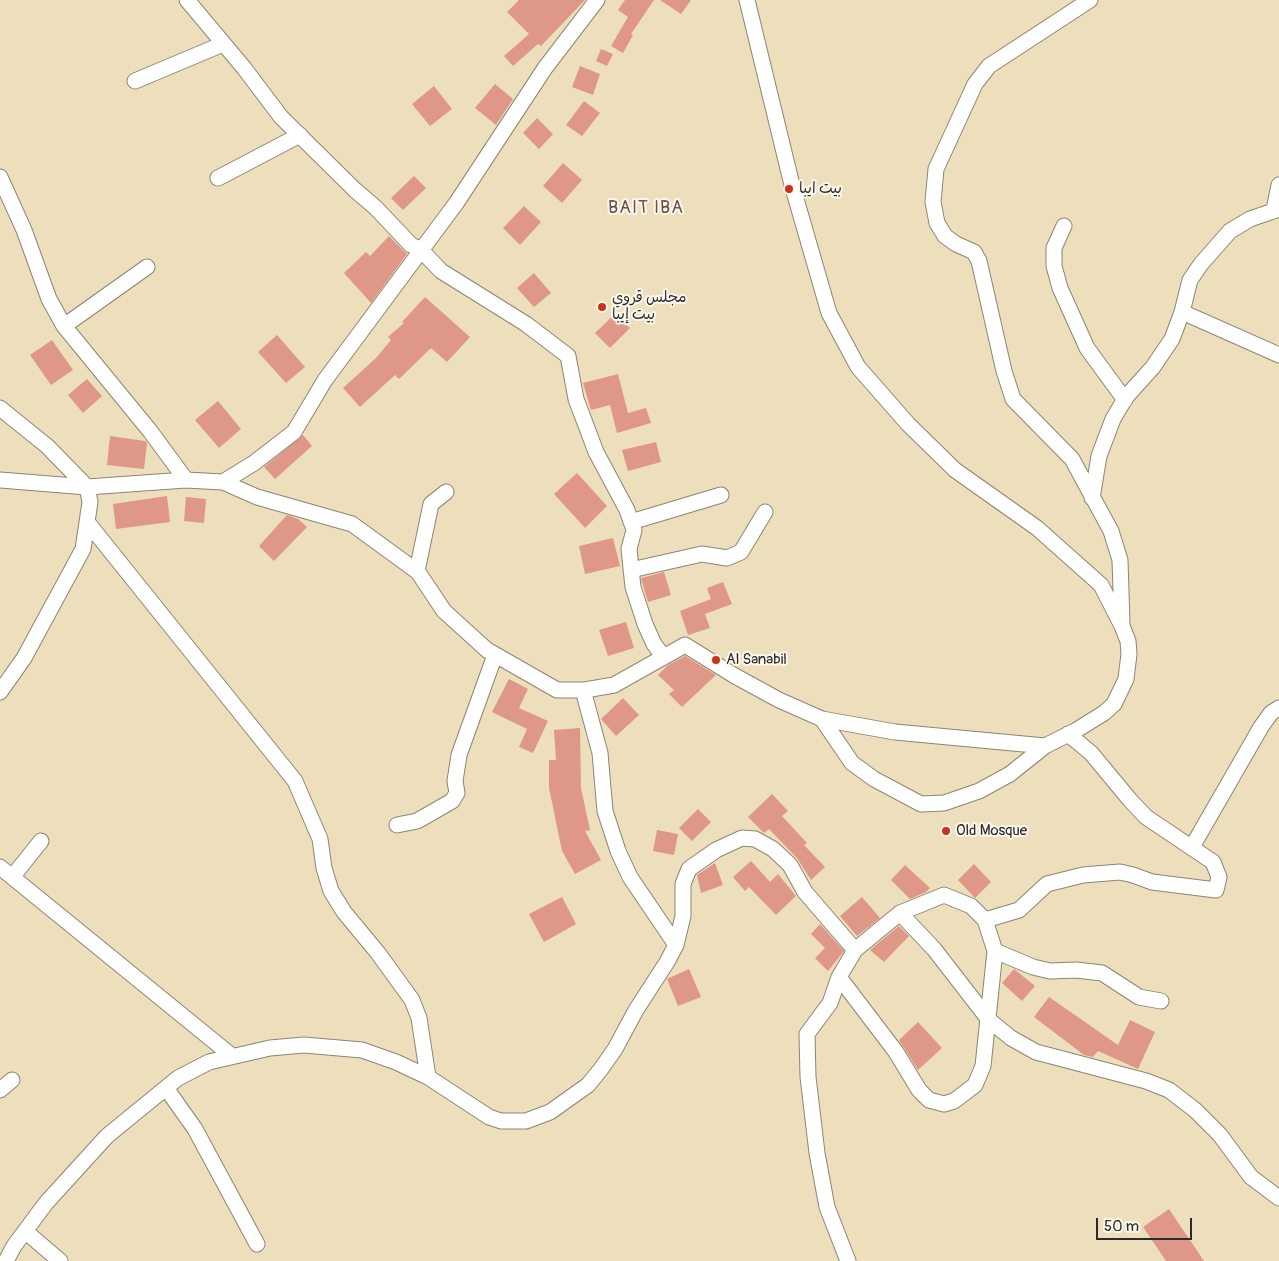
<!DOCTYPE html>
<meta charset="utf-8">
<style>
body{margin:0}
#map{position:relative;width:1279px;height:1261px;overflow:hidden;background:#eddfbc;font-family:Pangolin,sans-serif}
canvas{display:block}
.scale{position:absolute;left:1096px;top:1218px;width:96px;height:22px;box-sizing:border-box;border:2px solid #2b2b2b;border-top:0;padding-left:6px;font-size:15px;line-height:18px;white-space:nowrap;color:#2b2b2b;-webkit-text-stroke:4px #fbf7ec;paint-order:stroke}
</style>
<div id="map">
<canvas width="1279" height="1261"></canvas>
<div class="scale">50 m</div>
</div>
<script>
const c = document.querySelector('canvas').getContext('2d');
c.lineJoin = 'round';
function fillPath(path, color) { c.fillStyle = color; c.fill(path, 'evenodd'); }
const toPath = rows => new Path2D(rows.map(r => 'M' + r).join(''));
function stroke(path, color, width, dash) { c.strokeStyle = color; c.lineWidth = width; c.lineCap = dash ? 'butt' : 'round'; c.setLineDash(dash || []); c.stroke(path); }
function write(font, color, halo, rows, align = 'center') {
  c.font = font + ' Pangolin,"Playpen Sans Arabic",sans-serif'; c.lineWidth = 4; c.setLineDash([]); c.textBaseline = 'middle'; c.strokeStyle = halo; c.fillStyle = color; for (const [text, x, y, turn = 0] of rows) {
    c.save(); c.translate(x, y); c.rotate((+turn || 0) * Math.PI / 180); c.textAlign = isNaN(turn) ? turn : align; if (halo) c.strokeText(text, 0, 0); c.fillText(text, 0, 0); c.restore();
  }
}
fillPath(toPath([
 [519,0,585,0,541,46,538,44,513,66,504,56,529,34,507,12],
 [625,0,654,0,631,34,633,35,623,53,611,46,628,17,618,10],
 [660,0,691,0,681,14],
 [601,49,613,54,607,66,596,61],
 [580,66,600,74,593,95,572,87],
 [495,84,513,99,496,125,475,108],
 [434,86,452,109,430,126,412,104],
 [584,101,600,113,582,136,566,125],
 [537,118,553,134,539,149,523,133],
 [563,163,582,180,562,203,543,186],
 [414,176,426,188,403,210,391,198],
 [524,206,541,222,520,245,503,228],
 [389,236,407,254,371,303,344,273,366,252,370,256],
 [534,273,551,293,534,307,517,288],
 [425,297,470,337,447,362,431,348,399,379,395,375,360,407,343,388,376,358,391,340,388,337,404,323,402,322],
 [615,314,630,328,610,348,595,333],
 [277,335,305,367,286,383,258,352],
 [52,340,73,370,51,385,30,355],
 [618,374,628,413,646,408,651,423,617,433,610,405,591,410,583,383],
 [87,379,102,396,83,413,68,395],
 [218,401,241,429,219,448,195,420],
 [303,435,312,446,275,479,264,467],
 [110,436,145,441,147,443,144,469,107,465],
 [656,442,661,462,628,471,622,450],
 [577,473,607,506,585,528,554,494],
 [167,496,170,522,116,529,113,504],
 [186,497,206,499,204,523,184,521],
 [287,515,298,519,307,527,274,561,259,546],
 [613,538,620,566,585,574,579,546],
 [664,572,671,595,648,602,641,578],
 [723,582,732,604,705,614,710,628,688,635,680,611,711,599,707,588],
 [626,622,634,648,608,656,599,630],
 [685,656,716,675,682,707,669,694,674,690,658,675,668,665],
 [509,679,528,689,519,708,548,721,533,753,519,747,527,729,492,712],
 [623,698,639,715,616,736,601,719],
 [580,728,581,788,590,830,585,831,601,860,575,874,562,851,549,788,549,760,556,760,554,730],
 [772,794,788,811,782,816,807,843,804,845,825,867,811,880,797,858,769,829,764,833,748,817],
 [698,809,711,822,692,841,679,828],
 [657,830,678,834,674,855,653,851],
 [751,861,770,882,778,874,796,896,776,915,749,887,745,891,733,877],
 [715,863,723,885,701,893,697,875],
 [974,864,991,882,975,898,958,880],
 [905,865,930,888,926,892,910,899,891,880],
 [562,897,576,924,544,942,529,914],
 [862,897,880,918,857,936,840,916],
 [820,924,844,951,828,971,815,958,825,948,811,934],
 [899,926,909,936,884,962,870,950],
 [689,969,701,997,678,1006,667,979],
 [1014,969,1035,986,1022,1001,1002,983],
 [1049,997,1118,1045,1130,1020,1155,1032,1138,1069,1098,1051,1093,1057,1084,1055,1034,1017],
 [918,1022,942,1048,918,1070,899,1040],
 [1169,1209,1204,1261,1166,1261,1143,1227]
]), '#df9787');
const minor = toPath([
 [187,0,244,68,281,117,355,190,376,208,411,245,420,249,441,271,526,324,568,356,576,399,596,452,627,510,634,530,629,549,633,587,645,624,654,644,663,656],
 [1090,0,989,66,975,84,936,169,933,202,937,223,945,236,956,244,974,252,979,261,1004,371,1013,399,1072,459,1111,531,1120,560,1122,622],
 [135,81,223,44],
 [0,177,24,230,49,299,64,326,150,431,186,480],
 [218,178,300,135],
 [1274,210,1279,185],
 [1064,226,1054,248,1054,266,1060,288,1087,348,1125,400],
 [1182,312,1279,355],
 [64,326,147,267],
 [0,408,47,446,87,487,90,502,83,549,24,658,0,692],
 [0,480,87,487,186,480,223,482,254,463,294,432,325,380,457,202,545,68,597,0],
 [223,482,257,497,352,524,418,572,444,611,487,650,557,690,585,690,614,685,685,645,735,676,779,700,822,719,895,732,1045,746,1075,731,1104,713,1114,704,1126,679,1129,654,1128,641,1122,626,1101,585,1037,528,955,470,908,424,858,367,829,313,792,185,747,0],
 [1092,498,1099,456,1113,419,1126,397,1153,367,1172,339,1182,312,1190,280,1201,264,1230,231,1250,219,1279,209],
 [631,522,721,495],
 [88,523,295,781,320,839,324,868,331,891,344,912,378,953,412,1000,419,1018,428,1077],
 [631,570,702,554,727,558,741,552,765,512],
 [417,571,431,504,446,492],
 [583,690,600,753,605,811,618,851,630,877,676,945],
 [822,719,852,763,874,779,921,804,944,803,979,791,1010,774,1045,746],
 [397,825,417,821,452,801,457,793,455,781,459,755,495,655],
 [1192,847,1261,727,1271,713,1279,708],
 [0,867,232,1056],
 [13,876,41,841],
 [900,913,934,949,989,1020,1011,1038,1036,1052,1146,1081,1169,1090,1195,1110,1220,1135,1251,1177,1279,1198],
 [995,951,1033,967,1050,971,1076,970,1102,973,1139,997,1161,1001],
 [839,977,896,1052,919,1090,929,1100,944,1104,954,1101,975,1085,983,1066,995,951,985,920],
 [166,1088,195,1129,257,1244],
 [0,1090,12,1080],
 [25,1231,60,1261],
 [6,1261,14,1246,46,1203,107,1136,178,1078,209,1062,270,1048,304,1045,362,1050,396,1062,428,1077,489,1117,501,1121,526,1121,550,1112,588,1085,601,1069,615,1049,636,1010,667,962,676,945,683,916,683,884,689,869,716,850,742,838,755,839,773,849,790,865,805,892,855,950],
 [848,1261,827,1207,817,1153,808,1077,807,1034,830,1003,839,977,855,950,900,913,944,895,971,906,985,920,1019,910,1047,884,1083,875,1120,872,1133,875,1152,882,1216,890,1219,877,1213,862,1146,817,1130,800,1091,753,1068,734]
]);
stroke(minor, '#8c8574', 17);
stroke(minor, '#fff', 15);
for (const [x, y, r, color] of [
 [789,189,5,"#c8321e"],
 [602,307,5,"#c8321e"],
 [716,660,5,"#c8321e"],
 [946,831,5,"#c8321e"]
]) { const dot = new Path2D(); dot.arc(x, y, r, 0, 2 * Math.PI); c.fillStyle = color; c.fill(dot); stroke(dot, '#fbf7ec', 2); }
write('15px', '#2b2b2b', '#fbf7ec', [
 ["بيت ايبا",799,189],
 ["مجلس قروي",612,298],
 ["بيت إيبا",612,315],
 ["Al Sanabil",726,660],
 ["Old Mosque",956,831]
], 'left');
c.letterSpacing = '1px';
write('18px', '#6a514b', '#fbf7ec', [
 ["BAIT IBA",646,208]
]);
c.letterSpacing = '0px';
</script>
